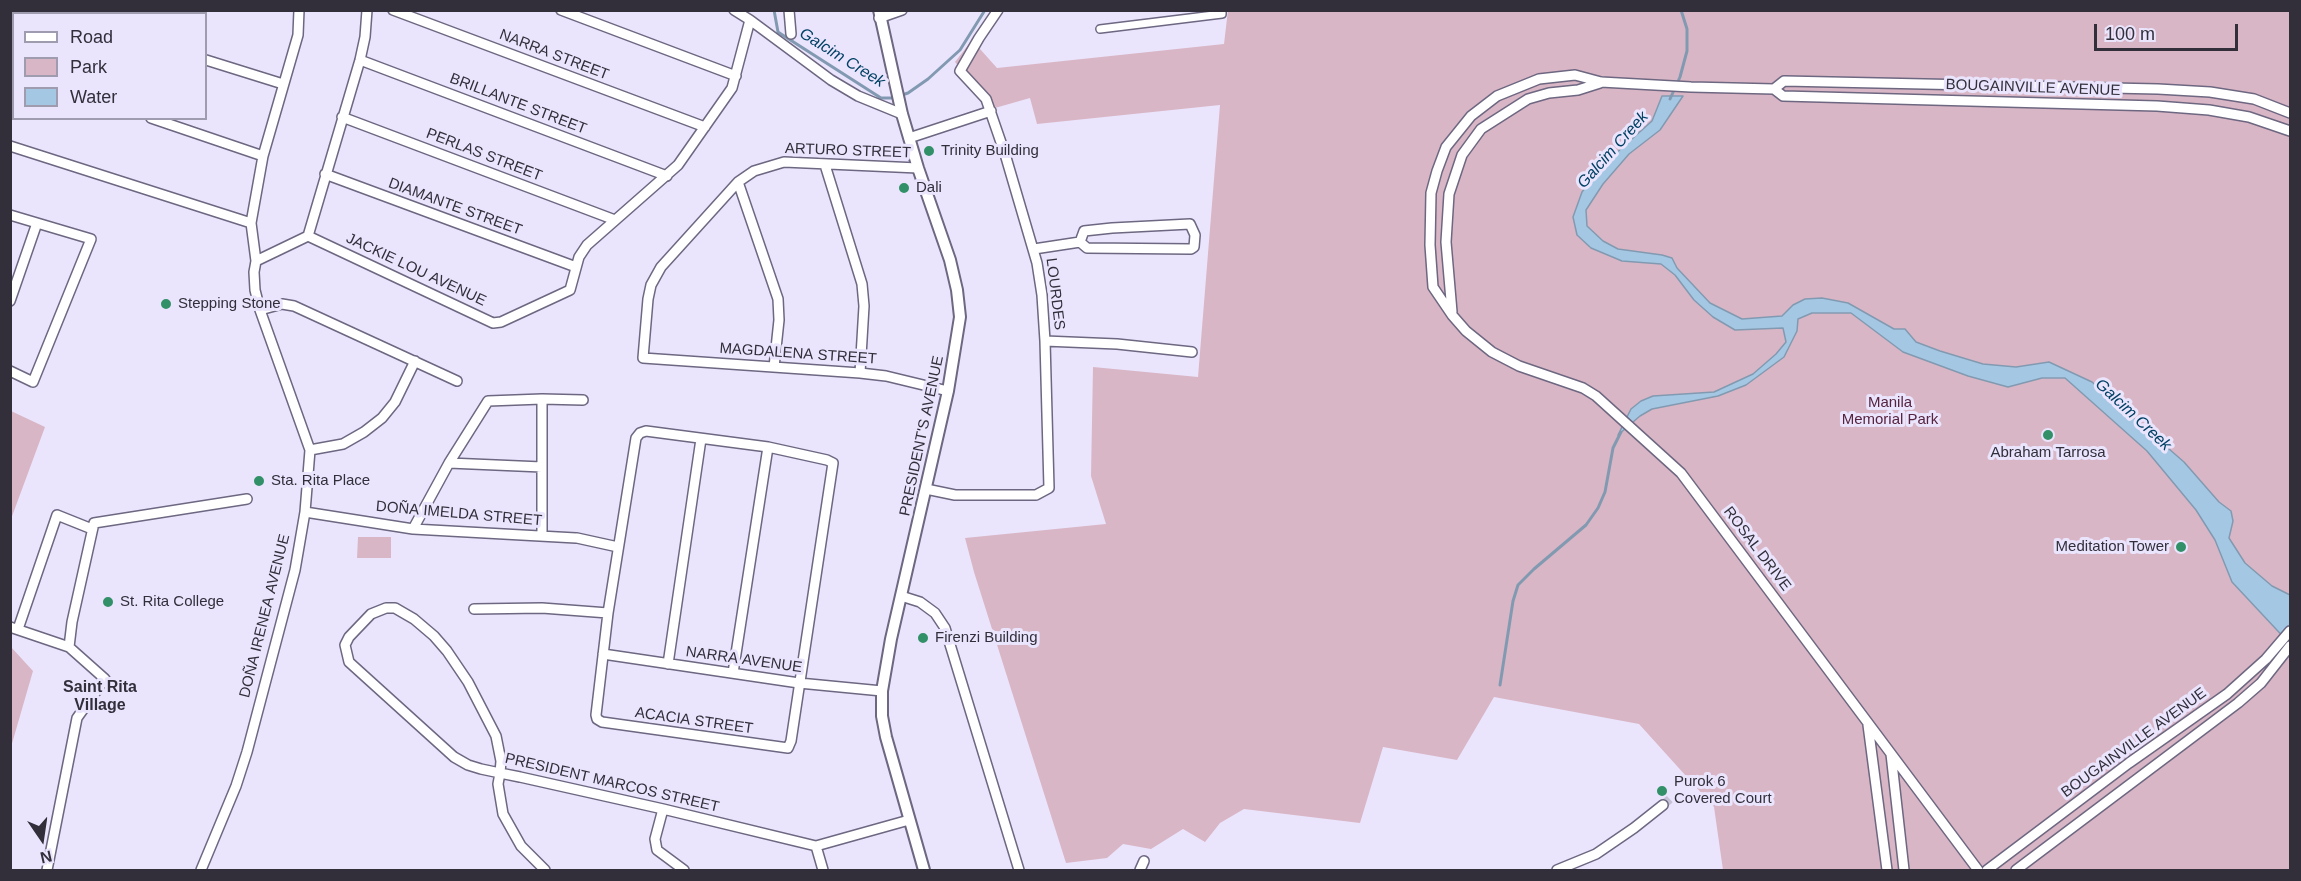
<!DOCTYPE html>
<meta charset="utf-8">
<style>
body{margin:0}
#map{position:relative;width:2301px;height:881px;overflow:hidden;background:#eae5fd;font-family:Arial,sans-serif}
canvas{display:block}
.frame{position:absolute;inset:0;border:12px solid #322f3b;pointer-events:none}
.legend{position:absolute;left:12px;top:12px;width:195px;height:108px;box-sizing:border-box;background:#eae5fd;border:2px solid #a09caf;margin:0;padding:8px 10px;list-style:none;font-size:18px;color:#322f3b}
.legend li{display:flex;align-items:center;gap:12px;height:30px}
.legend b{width:30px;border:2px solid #a09caf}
.north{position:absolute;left:12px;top:809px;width:60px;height:60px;-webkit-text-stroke:4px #eae5fd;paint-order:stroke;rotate:167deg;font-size:16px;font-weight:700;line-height:24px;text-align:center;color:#322f3b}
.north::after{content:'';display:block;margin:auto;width:21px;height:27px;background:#322f3b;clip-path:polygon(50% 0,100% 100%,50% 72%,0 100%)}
.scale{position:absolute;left:2094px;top:24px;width:144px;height:27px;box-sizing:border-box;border:3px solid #322f3b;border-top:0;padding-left:8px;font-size:18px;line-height:21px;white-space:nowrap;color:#322f3b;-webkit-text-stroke:4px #eae5fd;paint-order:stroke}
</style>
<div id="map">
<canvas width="2301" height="881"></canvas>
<div class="frame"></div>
<ul class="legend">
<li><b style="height:8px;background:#fff"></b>Road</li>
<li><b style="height:16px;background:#d9b6c5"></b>Park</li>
<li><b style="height:16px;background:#a4c8e4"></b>Water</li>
</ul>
<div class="north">N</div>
<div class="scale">100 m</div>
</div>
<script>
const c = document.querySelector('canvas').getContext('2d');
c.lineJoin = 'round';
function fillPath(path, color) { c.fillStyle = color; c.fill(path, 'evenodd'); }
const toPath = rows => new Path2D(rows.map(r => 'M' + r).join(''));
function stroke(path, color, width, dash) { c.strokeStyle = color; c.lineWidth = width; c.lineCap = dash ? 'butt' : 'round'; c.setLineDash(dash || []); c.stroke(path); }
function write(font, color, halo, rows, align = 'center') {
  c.font = font + ' Arial,sans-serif'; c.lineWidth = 6; c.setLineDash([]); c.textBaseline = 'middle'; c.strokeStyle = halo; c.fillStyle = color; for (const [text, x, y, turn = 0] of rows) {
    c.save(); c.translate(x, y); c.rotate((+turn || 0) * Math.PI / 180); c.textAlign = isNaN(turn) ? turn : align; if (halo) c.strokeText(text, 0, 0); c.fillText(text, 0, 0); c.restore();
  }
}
fillPath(toPath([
 [1228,10,2290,11,2290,870,1723,870,1714,807,1639,724,1494,697,1457,760,1383,747,1360,823,1244,809,1220,823,1205,842,1183,829,1151,849,1123,844,1107,858,1066,863,974,572,965,538,1106,524,1091,476,1093,367,1198,377,1220,105,1037,124,1030,98,995,108,955,62,972,40,997,68,1224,44],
 [11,411,45,427,11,519],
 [358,537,391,537,391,558,357,558],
 [11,647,33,671,11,747]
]), '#d9b6c5');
const water = toPath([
 [1662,96,1683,96,1660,130,1629,154,1603,184,1586,210,1587,226,1603,241,1618,249,1662,255,1672,258,1677,268,1710,303,1742,319,1782,316,1793,305,1805,299,1822,298,1848,303,1894,329,1905,329,1916,342,1940,351,1983,364,2016,367,2049,362,2092,382,2184,462,2219,502,2231,511,2233,521,2229,538,2245,563,2272,586,2290,595,2290,644,2232,582,2215,540,2196,510,2147,451,2065,378,2042,378,2008,387,1968,376,1903,352,1851,313,1812,313,1798,319,1797,331,1784,357,1746,385,1718,396,1652,409,1640,416,1618,435,1631,409,1641,401,1653,396,1714,392,1753,374,1776,354,1786,342,1783,328,1735,330,1713,317,1694,300,1675,275,1661,264,1622,261,1591,248,1577,235,1573,217,1582,192,1604,164,1652,121,1662,96]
]);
fillPath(water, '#a4c8e4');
stroke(water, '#829ab1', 1.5);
stroke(toPath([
 [774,10,778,32,781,34,881,98,893,98,908,93,928,79,960,50,985,10],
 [1670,99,1680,77,1687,51,1687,29,1681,10],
 [1500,685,1513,601,1518,585,1534,569,1586,525,1598,508,1605,492,1613,448,1621,432]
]), '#829ab1', 3);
stroke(toPath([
 [1663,805,1673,796]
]), '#c5c1d6', 9, [9, 4.5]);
const pedestrian = toPath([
 [1100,29,1222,14,1222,10]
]);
const minor = toPath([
 [47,10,56,14],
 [393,10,705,127],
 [561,10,736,76],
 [734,10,750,20,831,80,858,96,902,114],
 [789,10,791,34],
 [879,18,902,10],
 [206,60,283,84],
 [360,60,667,176],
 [10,72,14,73],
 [1774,89,1783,96,2157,106,2209,110,2249,117,2290,131],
 [342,117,615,220],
 [151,118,263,156],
 [909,138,991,111],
 [10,146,251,223],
 [825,165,862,284,864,306,860,373],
 [918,168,784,162,754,171,738,182,661,267,651,285,648,299,643,358,860,373,886,376,948,391],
 [325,174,576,267],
 [738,182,778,299,779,320,774,367],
 [10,215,91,239,33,382,10,371],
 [308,236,360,60,365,37,367,10],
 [1034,249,1080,242,1087,248,1191,249,1194,247,1195,235,1190,224,1112,228,1084,231,1080,242],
 [256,261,308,236,493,323,501,322,570,290,579,257,587,245,678,165,732,88,750,20],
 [10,301,37,223],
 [260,310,282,304,294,306,457,381],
 [1452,312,1446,242,1449,194,1462,155,1481,129,1528,99,1549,93,1578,90,1600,83],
 [1045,341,1117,344,1192,352],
 [646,431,768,447,827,460,833,463,791,741,788,748,602,722,597,719,596,715,608,613,636,438,640,433,646,431],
 [310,450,343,444,364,432,382,418,395,402,415,361],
 [449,463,542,467],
 [926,489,955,495,1036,495,1049,488,1045,341,1042,295,1037,263,1005,154,986,99,960,71,979,38,998,10],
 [305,512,413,529,576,538],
 [413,529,449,463,488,401,542,399,583,400],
 [542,536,542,399],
 [577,538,618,547],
 [901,596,920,602,935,613,945,628,1019,870],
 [474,609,542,608,608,613],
 [10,627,69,647,105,679,77,718,47,870],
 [18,629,57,515,92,529],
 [69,647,72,622,94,523,247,499],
 [603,654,799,683,882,691],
 [668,664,701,439],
 [733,673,768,447],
 [1868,725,1887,870],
 [1891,754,1904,870],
 [663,809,655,839,657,850,684,870],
 [816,846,823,870],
 [201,870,236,786,247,752,295,570,305,512,310,450,260,310,255,290,254,272,256,261,251,223,263,156,298,35,299,10],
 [545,870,521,846,503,814,498,784,500,773,501,761,496,736,468,682,447,651,434,636,414,619,395,608,386,608,371,614,349,637,345,645,349,662,454,757,468,765,481,769,500,773,520,777,663,809,816,846,909,820],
 [1140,870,1144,861],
 [1557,870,1596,854,1634,828,1663,805],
 [1978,870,1681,473,1596,396,1583,388,1519,366,1492,352,1466,331,1452,315,1433,287,1430,245,1431,193,1437,171,1446,147,1471,116,1497,96,1539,79,1575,75,1601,82,1691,87,1774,89,1784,81,2158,89,2210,92,2254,99,2290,113],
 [1987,870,2129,763,2227,694,2266,659,2290,631],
 [2016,870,2238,703,2261,683,2290,646]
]);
const tertiary = toPath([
 [879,10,902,114,918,168,950,260,957,290,960,317,948,391,891,639,882,691,882,716,886,737,924,870]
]);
stroke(pedestrian, '#6d6781', 10);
stroke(minor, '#6d6781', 12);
stroke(tertiary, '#6d6781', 14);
stroke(pedestrian, '#fff', 7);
stroke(minor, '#fff', 9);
stroke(tertiary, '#fff', 10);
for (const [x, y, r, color] of [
 [929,151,6,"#329068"],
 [904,188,6,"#329068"],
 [166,304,6,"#329068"],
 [2048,435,6,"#329068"],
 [259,481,6,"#329068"],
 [2181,547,6,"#329068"],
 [108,602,6,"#329068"],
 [923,638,6,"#329068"],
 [1662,791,6,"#329068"]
]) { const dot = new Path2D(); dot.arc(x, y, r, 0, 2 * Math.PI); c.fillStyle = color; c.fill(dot); stroke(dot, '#eae5fd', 2); }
write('15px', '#322f3b', '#eae5fd', [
 ["NARRA STREET",554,55,21],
 ["BOUGAINVILLE AVENUE",2033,88,2],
 ["BRILLANTE STREET",518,104,21],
 ["ARTURO STREET",848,151,2],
 ["PERLAS STREET",484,155,21],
 ["DIAMANTE STREET",455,207,20],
 ["JACKIE LOU AVENUE",416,270,25],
 ["LOURDES",1055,294,83],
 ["MAGDALENA STREET",798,354,4],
 ["PRESIDENT'S AVENUE",922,436,-78],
 ["DOÑA IMELDA STREET",459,514,5],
 ["ROSAL DRIVE",1757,549,53],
 ["DOÑA IRENEA AVENUE",265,616,-76],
 ["NARRA AVENUE",744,660,8],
 ["ACACIA STREET",694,721,8],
 ["BOUGAINVILLE AVENUE",2134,743,-36],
 ["PRESIDENT MARCOS STREET",612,783,13]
]);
write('15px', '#322f3b', '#eae5fd', [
 ["Trinity Building",941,151],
 ["Dali",916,188],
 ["Stepping Stone",178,304],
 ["Abraham Tarrosa",2048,453,"center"],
 ["Sta. Rita Place",271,481],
 ["Meditation Tower",2169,547,"right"],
 ["St. Rita College",120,602],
 ["Firenzi Building",935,638],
 ["Purok 6",1674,782],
 ["Covered Court",1674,799]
], 'left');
write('15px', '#57233e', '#eae5fd', [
 ["Manila",1890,403],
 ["Memorial Park",1890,420]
]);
write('italic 16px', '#004064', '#eae5fd', [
 ["Galcim Creek",842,58,32],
 ["Galcim Creek",1613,150,-48],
 ["Galcim Creek",2133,415,43]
]);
write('bold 16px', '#322f3b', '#eae5fd', [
 ["Saint Rita",100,688],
 ["Village",100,706]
]);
</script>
